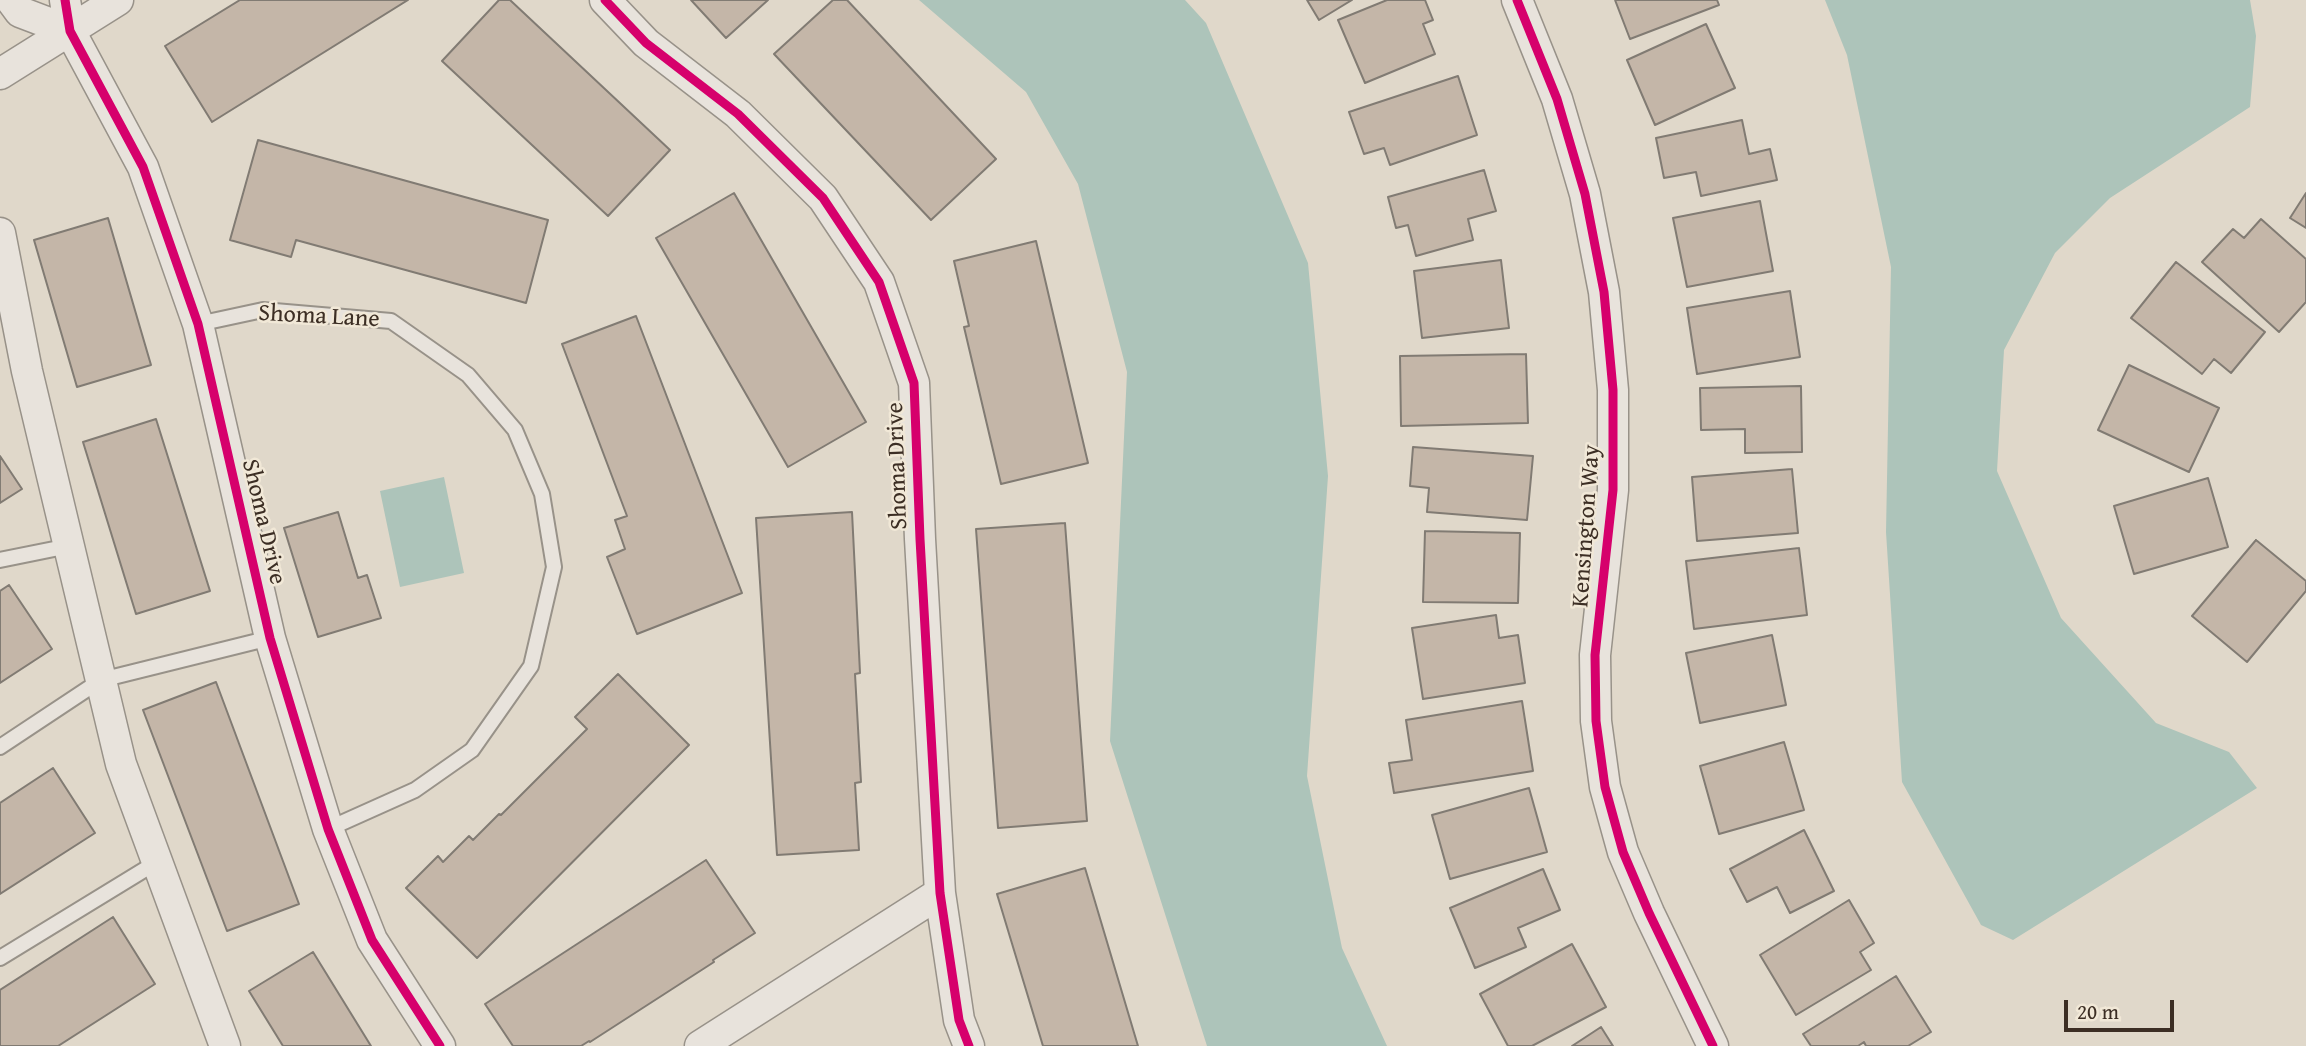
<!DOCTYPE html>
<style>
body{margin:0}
#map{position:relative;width:2306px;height:1046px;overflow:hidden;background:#e0d8ca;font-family:"Gentium Book Plus",serif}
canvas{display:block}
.scale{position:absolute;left:2064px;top:1000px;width:110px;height:32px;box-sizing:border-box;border:4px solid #3c2e24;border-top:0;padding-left:9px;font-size:21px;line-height:24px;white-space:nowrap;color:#3c2e24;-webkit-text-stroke:5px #f1e8d7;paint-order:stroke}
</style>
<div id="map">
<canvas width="2306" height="1046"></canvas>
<div class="scale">20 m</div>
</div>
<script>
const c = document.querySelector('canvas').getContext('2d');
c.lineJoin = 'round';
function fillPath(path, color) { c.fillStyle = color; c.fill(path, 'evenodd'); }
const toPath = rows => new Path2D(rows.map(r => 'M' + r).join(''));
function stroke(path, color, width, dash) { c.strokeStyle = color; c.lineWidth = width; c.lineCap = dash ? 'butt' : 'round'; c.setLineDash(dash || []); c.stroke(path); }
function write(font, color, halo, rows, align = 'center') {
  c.font = font + ' "Gentium Book Plus",serif'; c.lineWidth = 5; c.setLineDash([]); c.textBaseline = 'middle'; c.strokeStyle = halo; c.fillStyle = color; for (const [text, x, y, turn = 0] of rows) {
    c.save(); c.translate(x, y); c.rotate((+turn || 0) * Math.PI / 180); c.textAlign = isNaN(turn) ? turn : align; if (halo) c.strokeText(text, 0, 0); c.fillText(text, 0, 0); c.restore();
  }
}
fillPath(toPath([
 [919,0,1185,0,1206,23,1308,263,1328,476,1307,776,1342,948,1387,1046,1207,1046,1110,741,1127,372,1078,184,1026,92],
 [1825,0,2250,0,2256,36,2250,107,2110,198,2055,253,2004,350,1997,471,2061,618,2156,723,2229,752,2257,788,2013,940,1981,925,1902,782,1886,532,1891,267,1847,55],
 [444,477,464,573,400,587,380,491]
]), '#adc4ba');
const building = toPath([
 [240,0,408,0,212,122,165,46,240,0],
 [499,0,510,0,670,150,608,216,442,61,499,0],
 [691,0,768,0,726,38,691,0],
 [833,0,847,0,996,159,931,220,774,54,833,0],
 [1307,0,1352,0,1319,20,1307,0],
 [1387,0,1425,0,1433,20,1423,24,1435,54,1365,83,1338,20,1387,0],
 [1615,0,1717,0,1719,5,1630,39,1615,0],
 [1706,24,1735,88,1655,125,1627,60,1706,24],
 [1458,76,1477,135,1390,165,1384,148,1364,154,1349,112,1458,76],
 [1742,120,1749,154,1770,149,1777,180,1701,196,1696,172,1664,178,1656,138,1742,120],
 [258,140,548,220,526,303,296,240,291,257,230,240,258,140],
 [1484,170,1496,211,1468,219,1473,240,1416,256,1408,225,1396,228,1388,197,1484,170],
 [734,193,866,422,788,467,656,238,734,193],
 [2306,193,2306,228,2290,218,2306,193],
 [1760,201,1773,271,1687,287,1673,218,1760,201],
 [108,218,151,365,77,387,34,240,108,218],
 [2261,219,2306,259,2306,302,2279,332,2202,262,2233,229,2244,238,2261,219],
 [1036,241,1088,463,1001,484,964,327,969,326,954,261,1036,241],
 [1501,260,1509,328,1422,338,1414,271,1501,260],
 [2176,262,2265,332,2231,373,2214,359,2202,374,2131,318,2176,262],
 [1790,291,1800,357,1697,374,1687,308,1790,291],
 [636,316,742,593,637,634,607,557,625,549,615,520,627,516,562,344,636,316],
 [1526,354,1528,423,1401,426,1400,356,1526,354],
 [2129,365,2219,408,2189,472,2098,430,2129,365],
 [1801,386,1802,452,1745,453,1745,429,1701,430,1700,388,1801,386],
 [156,419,210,591,136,614,83,442,156,419],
 [1413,447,1533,456,1527,520,1427,512,1429,488,1410,486,1413,447],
 [0,456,22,489,0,503,0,456],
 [1792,469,1798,533,1697,541,1692,477,1792,469],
 [2208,478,2228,547,2134,574,2114,506,2208,478],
 [338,512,358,578,367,575,381,618,318,637,284,528,338,512],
 [852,512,860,673,855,674,861,782,855,783,859,850,777,855,756,518,852,512],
 [1065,523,1087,821,998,828,976,529,1065,523],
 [1425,531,1520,533,1518,603,1423,602,1425,531],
 [2256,540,2306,581,2306,591,2247,662,2192,616,2256,540],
 [1799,548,1807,615,1694,629,1686,561,1799,548],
 [9,585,52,649,0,683,0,591,9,585],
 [1496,615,1499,638,1518,635,1525,683,1423,699,1412,628,1496,615],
 [1772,635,1786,705,1700,723,1686,653,1772,635],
 [618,674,689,745,477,958,406,888,438,856,443,862,469,836,473,840,499,814,501,815,587,729,575,717,618,674],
 [216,682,299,904,227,931,143,710,216,682],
 [1522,701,1533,771,1394,793,1389,763,1412,760,1406,720,1522,701],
 [1784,742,1804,810,1719,834,1700,766,1784,742],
 [53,768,95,833,0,894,0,803,53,768],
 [1529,788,1547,852,1450,879,1432,815,1529,788],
 [1804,830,1834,891,1790,913,1777,887,1747,902,1730,869,1804,830],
 [706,860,755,933,713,960,714,962,590,1042,589,1041,581,1046,513,1046,485,1004,706,860],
 [1085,868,1138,1046,1043,1046,997,894,1085,868],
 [1543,869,1560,910,1518,928,1526,947,1475,968,1450,908,1543,869],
 [1849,900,1874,943,1860,952,1871,970,1796,1015,1760,955,1849,900],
 [113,917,155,984,58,1046,0,1046,0,990,113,917],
 [1572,944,1606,1007,1532,1046,1508,1046,1480,994,1572,944],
 [313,952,371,1046,283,1046,249,991,313,952],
 [1896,976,1931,1032,1908,1046,1866,1046,1864,1042,1858,1046,1811,1046,1803,1034,1896,976],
 [1601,1027,1613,1046,1572,1046,1601,1027]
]);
fillPath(building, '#c4b6a8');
stroke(building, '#817b73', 2);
const lane = toPath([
 [198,324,263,310,391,321,468,375,515,430,542,494,554,567,531,666,472,750,415,790,328,829],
 [0,560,69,546],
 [0,747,101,680,270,638],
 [0,958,157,862]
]);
const street = toPath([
 [11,0,20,12,70,31],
 [65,0,70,31,143,167,198,324,270,638,328,829,372,940,440,1046],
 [605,0,646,43,738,114,823,198,879,282,914,383,920,539,940,893,959,1020,969,1046],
 [1517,0,1557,99,1585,194,1604,292,1613,390,1613,490,1595,655,1596,721,1605,787,1623,852,1649,913,1713,1046],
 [0,74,118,0],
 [0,233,27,371,121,764,225,1046],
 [700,1046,940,893]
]);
stroke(lane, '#989289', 18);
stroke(street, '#989289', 33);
stroke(lane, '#e8e3dc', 14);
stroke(street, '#e8e3dc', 30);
stroke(toPath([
 [65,0,70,31,143,167,198,324,270,638,328,829,372,940,440,1046],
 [605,0,646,43,738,114,823,198,879,282,914,383,920,539,940,893,959,1020,969,1046],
 [1517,0,1557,99,1585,194,1604,292,1613,390,1613,490,1595,655,1596,721,1605,787,1623,852,1649,913,1713,1046]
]), '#d6006c', 9);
write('24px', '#3c2e24', '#f1e8d7', [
 ["Shoma Lane",319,317,3],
 ["Shoma Drive",898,466,-92],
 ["Shoma Drive",263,522,77],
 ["Kensington Way",1587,526,-86]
]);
</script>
